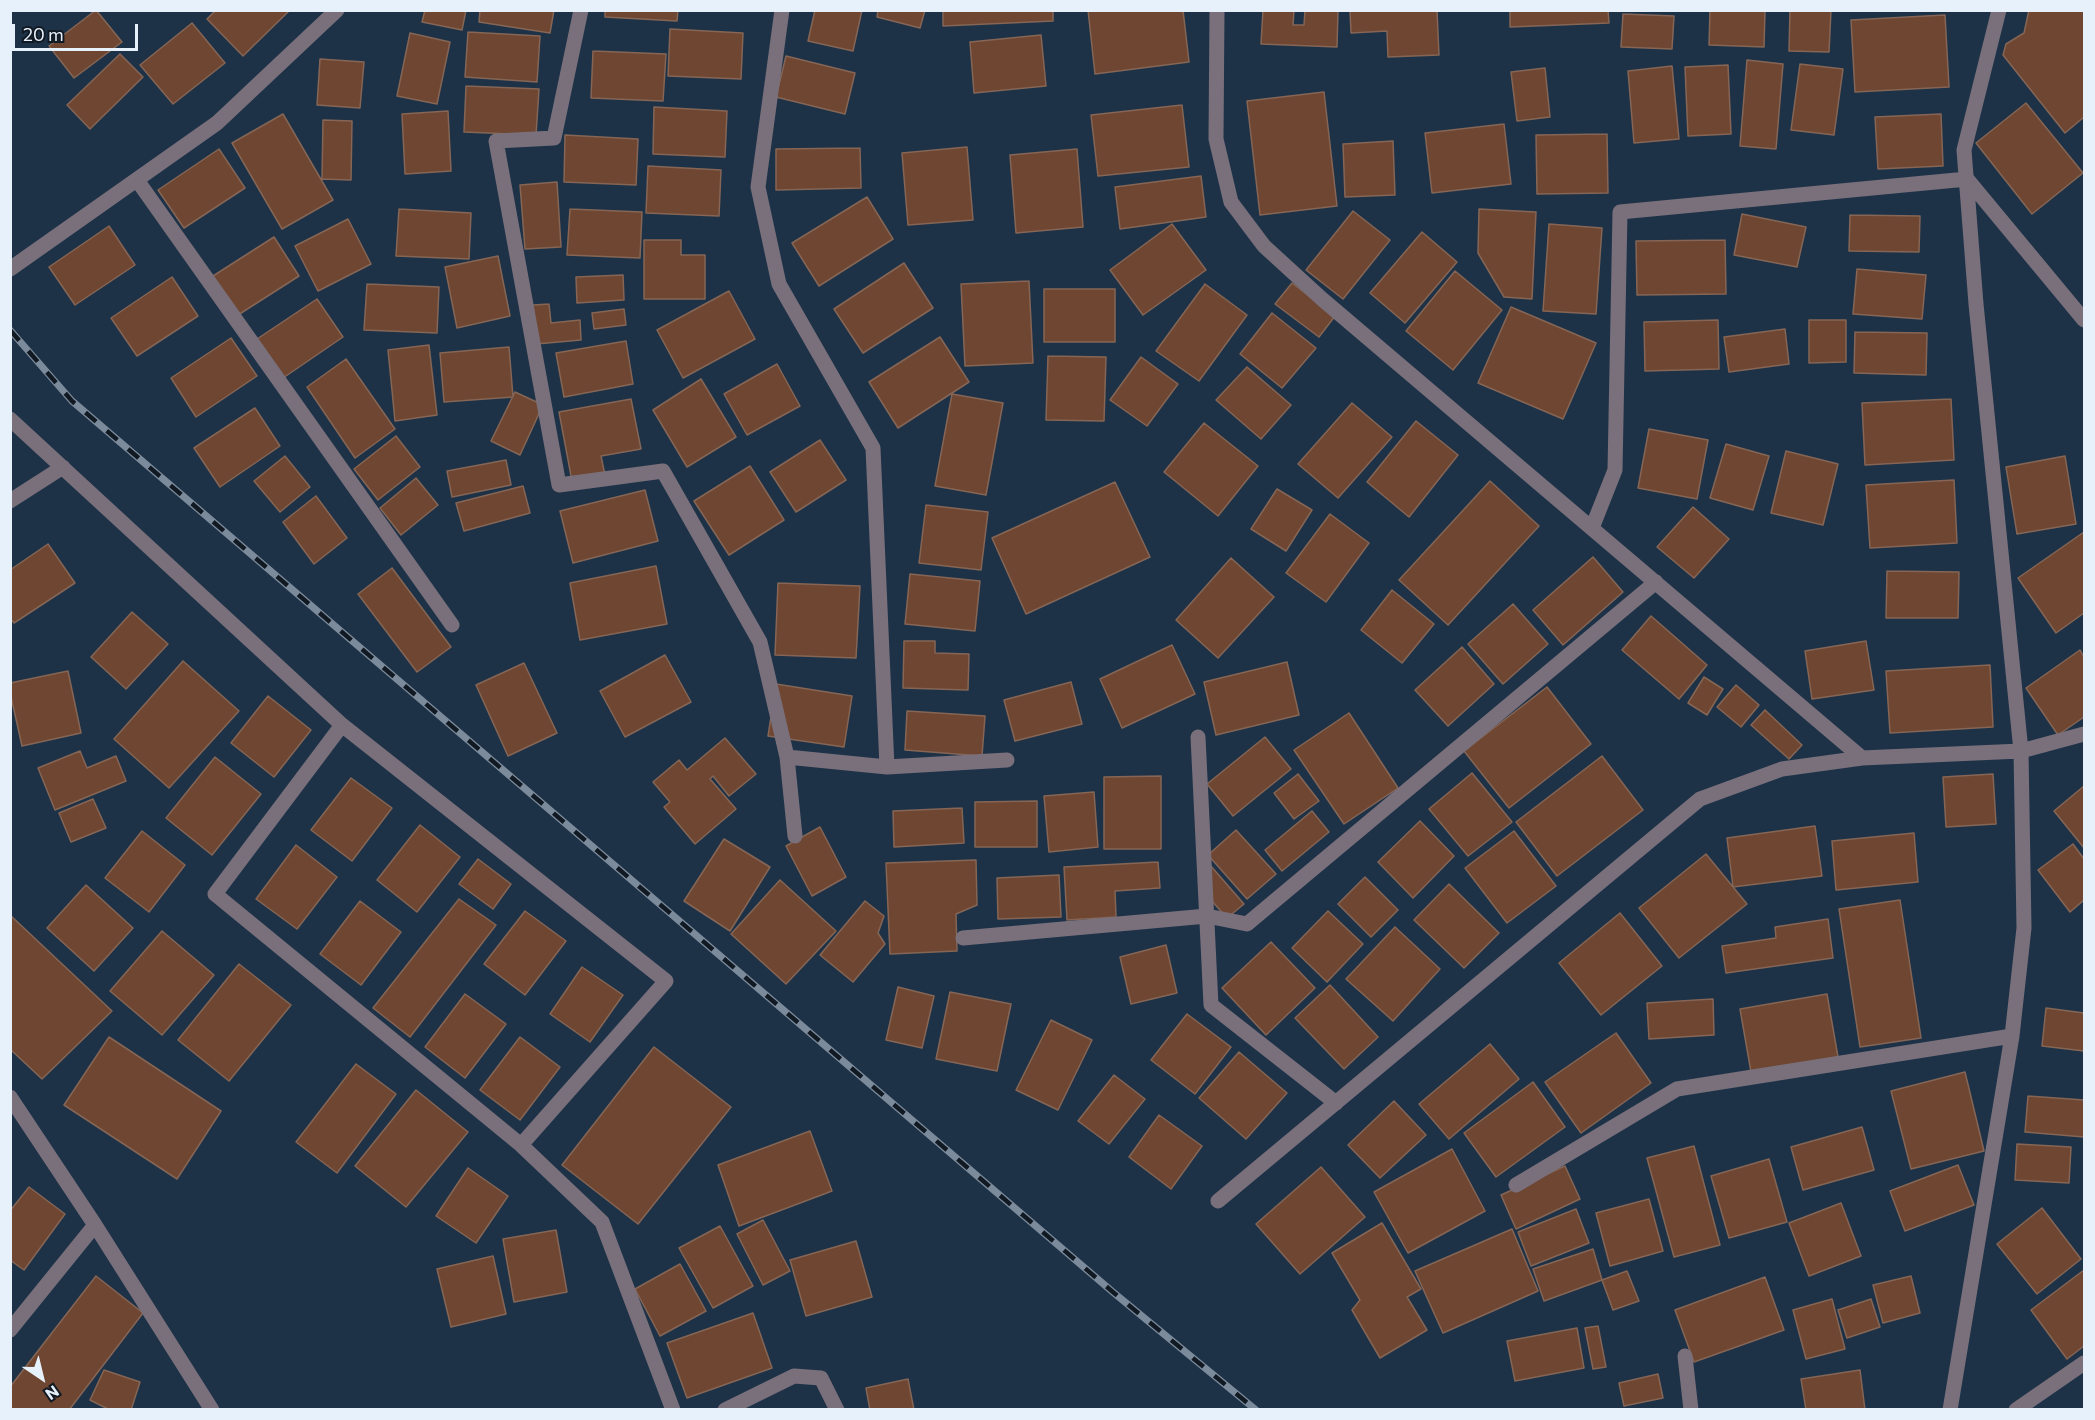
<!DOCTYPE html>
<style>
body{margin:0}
#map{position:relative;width:2095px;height:1420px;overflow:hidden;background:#1e3247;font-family:Commissioner,sans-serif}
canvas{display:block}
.frame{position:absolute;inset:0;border:12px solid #e7f1fc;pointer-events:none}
.north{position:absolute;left:12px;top:1348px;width:60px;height:60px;-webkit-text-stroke:4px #111923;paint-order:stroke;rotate:145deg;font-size:16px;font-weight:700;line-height:24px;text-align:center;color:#e7f1fc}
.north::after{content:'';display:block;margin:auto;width:21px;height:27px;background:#e7f1fc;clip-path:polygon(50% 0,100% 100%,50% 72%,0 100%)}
.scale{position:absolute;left:12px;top:24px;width:126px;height:27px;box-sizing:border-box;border:3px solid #e7f1fc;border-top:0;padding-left:8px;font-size:18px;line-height:21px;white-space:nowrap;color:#e7f1fc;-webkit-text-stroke:4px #111923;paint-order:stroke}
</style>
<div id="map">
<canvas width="2095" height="1420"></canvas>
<div class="frame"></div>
<div class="north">N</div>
<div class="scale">20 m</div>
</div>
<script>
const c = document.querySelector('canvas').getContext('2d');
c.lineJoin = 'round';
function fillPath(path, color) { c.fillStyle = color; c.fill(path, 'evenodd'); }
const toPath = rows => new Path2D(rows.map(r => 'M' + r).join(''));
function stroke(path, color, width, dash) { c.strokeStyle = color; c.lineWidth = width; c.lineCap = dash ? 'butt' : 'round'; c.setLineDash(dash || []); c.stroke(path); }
const building = toPath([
 [96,10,122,42,74,78,49,46,96,10],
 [216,10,290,10,243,56,207,19,216,10],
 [425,10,466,10,462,30,422,22,425,10],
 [480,10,554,10,550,33,479,22,480,10],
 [605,10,678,10,677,21,605,17,605,10],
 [815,10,862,10,853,51,808,41,815,10],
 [878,10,925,10,920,28,877,17,878,10],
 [943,10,1053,10,1053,21,943,26,943,10],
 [1088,10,1183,10,1189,62,1095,74,1088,10],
 [1263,10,1294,10,1293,25,1304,25,1305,10,1338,10,1337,47,1261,44,1263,10],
 [1350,10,1437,10,1439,55,1388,57,1387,31,1351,33,1350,10],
 [1510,10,1608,10,1609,23,1510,27,1510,10],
 [1710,10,1765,10,1764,47,1709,45,1710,10],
 [1790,10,1831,10,1829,52,1789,51,1790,10],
 [2029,10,2084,10,2084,117,2065,133,2003,55,2006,44,2024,33,2029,10],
 [1623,14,1674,16,1672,49,1621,47,1623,14],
 [1945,15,1949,87,1855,92,1851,20,1945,15],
 [192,23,225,63,173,104,140,65,192,23],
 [670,29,743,33,741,79,668,76,670,29],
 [468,32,540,36,537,82,465,77,468,32],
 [410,33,450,42,437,104,397,96,410,33],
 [1041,35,1046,86,974,93,970,42,1041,35],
 [593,51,666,54,663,101,591,98,593,51],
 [120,54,143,77,90,129,67,105,120,54],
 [786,56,855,73,845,114,776,97,786,56],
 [320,59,364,62,360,108,317,105,320,59],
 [1747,60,1783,64,1776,149,1740,146,1747,60],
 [1800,64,1843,69,1834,135,1791,130,1800,64],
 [1728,65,1731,134,1688,136,1685,67,1728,65],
 [1672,66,1679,139,1634,143,1628,71,1672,66],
 [1545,68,1550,117,1517,121,1511,72,1545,68],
 [466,86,539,89,536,135,464,132,466,86],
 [1324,92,1337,206,1260,215,1247,101,1324,92],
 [2026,103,2083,173,2032,214,1976,143,2026,103],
 [1182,105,1189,167,1098,176,1091,115,1182,105],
 [654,107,727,111,725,157,653,154,654,107],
 [448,111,451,171,405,174,402,114,448,111],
 [283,114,333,200,282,229,232,143,283,114],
 [1941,114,1943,166,1878,169,1875,117,1941,114],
 [323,120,352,121,351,180,322,179,323,120],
 [1504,124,1511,184,1432,193,1425,133,1504,124],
 [1607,134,1608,193,1537,194,1536,135,1607,134],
 [565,135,638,139,636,185,564,182,565,135],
 [1393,141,1395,195,1345,197,1343,144,1393,141],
 [967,147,973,220,908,225,902,153,967,147],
 [860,148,861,188,776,190,776,149,860,148],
 [219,149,245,188,184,228,158,190,219,149],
 [1077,149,1083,227,1016,233,1010,155,1077,149],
 [648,166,721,170,719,216,646,213,648,166],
 [1201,176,1206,217,1120,229,1115,187,1201,176],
 [557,182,561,247,525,249,520,185,557,182],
 [867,197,893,239,819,286,792,243,867,197],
 [399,209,471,213,469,259,396,256,399,209],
 [570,209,642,212,640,258,567,255,570,209],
 [1479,209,1536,212,1532,299,1504,297,1478,253,1479,209],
 [1353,211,1390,240,1343,299,1306,270,1353,211],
 [1742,214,1806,227,1797,267,1734,255,1742,214],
 [1850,215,1920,216,1919,252,1849,251,1850,215],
 [348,219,371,264,318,291,295,246,348,219],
 [1172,224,1206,270,1143,315,1110,270,1172,224],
 [1549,224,1602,228,1596,314,1543,311,1549,224],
 [109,226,135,265,75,305,49,267,109,226],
 [1422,232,1457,262,1405,323,1370,293,1422,232],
 [274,237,299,276,238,315,213,276,274,237],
 [644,240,681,240,681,255,705,255,705,299,644,299,644,240],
 [1725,240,1726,294,1637,295,1636,241,1725,240],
 [498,256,510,316,457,328,445,267,498,256],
 [904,263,933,308,863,353,834,309,904,263],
 [1857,269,1926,275,1922,319,1853,314,1857,269],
 [1455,271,1502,310,1453,370,1406,331,1455,271],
 [623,275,624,300,577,303,576,277,623,275],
 [172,277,198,316,137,356,111,318,172,277],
 [1029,281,1033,363,965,366,961,284,1029,281],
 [1292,283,1335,316,1319,337,1275,304,1292,283],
 [367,284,439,287,437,333,364,330,367,284],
 [1205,284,1247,315,1199,381,1156,351,1205,284],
 [1044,289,1115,289,1115,342,1044,342,1044,289],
 [729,291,755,339,683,378,657,330,729,291],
 [317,299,343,337,283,378,257,339,317,299],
 [549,304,551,323,580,320,581,340,536,344,533,305,549,304],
 [1511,307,1596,343,1563,419,1478,383,1511,307],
 [624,309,626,325,594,329,592,313,624,309],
 [1272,313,1316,348,1282,388,1240,354,1272,313],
 [1718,320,1719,369,1645,371,1644,322,1718,320],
 [1809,320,1846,320,1846,362,1809,363,1809,320],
 [1785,329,1789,364,1729,372,1724,337,1785,329],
 [1855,332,1927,333,1926,375,1854,373,1855,332],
 [940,337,969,382,898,428,869,382,940,337],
 [231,338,257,376,196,417,171,378,231,338],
 [626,341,633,384,564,397,556,353,626,341],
 [429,345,437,415,395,421,388,350,429,345],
 [509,347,513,397,444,402,440,353,509,347],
 [1048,356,1106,357,1104,421,1046,420,1048,356],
 [1141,357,1178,384,1147,426,1110,400,1141,357],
 [346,359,395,429,355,458,307,387,346,359],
 [777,364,800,406,747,435,724,394,777,364],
 [1247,367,1291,405,1261,439,1216,400,1247,367],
 [701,379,736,437,687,467,653,410,701,379],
 [515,392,543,405,520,455,491,441,515,392],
 [952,394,1003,403,986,495,935,486,952,394],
 [631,399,641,449,601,456,605,475,572,481,559,412,631,399],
 [1951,399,1954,460,1865,465,1862,403,1951,399],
 [1352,403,1392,437,1338,498,1298,464,1352,403],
 [255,408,280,446,220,487,194,448,255,408],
 [1416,421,1458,455,1409,517,1367,482,1416,421],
 [1204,423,1258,466,1218,516,1164,472,1204,423],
 [1649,429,1708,440,1697,499,1638,488,1649,429],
 [396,436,420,467,378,500,354,469,396,436],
 [820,440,846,480,796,512,770,472,820,440],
 [1726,444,1769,456,1753,510,1710,498,1726,444],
 [1786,451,1838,464,1823,525,1771,513,1786,451],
 [285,456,310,487,280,512,254,481,285,456],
 [2065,456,2076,524,2017,534,2006,467,2065,456],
 [506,460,511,485,452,497,447,471,506,460],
 [750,466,784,520,729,555,694,501,750,466],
 [416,478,438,505,401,535,380,508,416,478],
 [1954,480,1957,543,1870,548,1866,485,1954,480],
 [1490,481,1539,526,1448,625,1399,580,1490,481],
 [1115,482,1150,557,1026,614,992,538,1115,482],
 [523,486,530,513,464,531,456,503,523,486],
 [1277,489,1312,510,1286,551,1251,529,1277,489],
 [645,490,658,541,573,563,560,511,645,490],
 [316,496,347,538,314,564,283,522,316,496],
 [926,505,988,512,981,570,919,563,926,505],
 [1693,507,1729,539,1694,578,1657,547,1693,507],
 [1330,514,1369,543,1326,602,1286,573,1330,514],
 [2084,532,2084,613,2056,633,2018,578,2084,532],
 [48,544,75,583,14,623,10,618,10,570,48,544],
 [1593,557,1623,592,1563,645,1533,610,1593,557],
 [1231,558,1274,597,1218,658,1176,620,1231,558],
 [656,566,667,624,580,640,570,583,656,566],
 [392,568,451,647,417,672,358,594,392,568],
 [1887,571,1959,572,1958,618,1886,618,1887,571],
 [910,574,980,581,975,631,905,624,910,574],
 [778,583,860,586,856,658,775,655,778,583],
 [1392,590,1434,624,1402,663,1361,630,1392,590],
 [1513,604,1548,644,1503,684,1468,644,1513,604],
 [132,612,168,644,126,689,91,657,132,612],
 [1651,616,1707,665,1679,699,1622,650,1651,616],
 [904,641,935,641,935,653,969,654,968,690,903,688,904,641],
 [1866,641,1874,690,1812,699,1805,651,1866,641],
 [1172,645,1195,694,1122,728,1100,679,1172,645],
 [1462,647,1494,684,1448,726,1415,690,1462,647],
 [2080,650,2084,657,2084,717,2058,735,2026,688,2080,650],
 [665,655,691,702,625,737,600,691,665,655],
 [183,661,239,711,169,788,114,739,183,661],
 [1287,662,1299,715,1216,735,1204,682,1287,662],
 [524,663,557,733,508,756,476,685,524,663],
 [1990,665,1993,727,1890,733,1886,671,1990,665],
 [68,671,81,733,22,746,10,692,10,683,68,671],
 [1704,677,1723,689,1707,715,1688,703,1704,677],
 [1071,682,1082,724,1015,741,1004,700,1071,682],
 [776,684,852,696,844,747,768,736,776,684],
 [1736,685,1759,705,1741,727,1717,707,1736,685],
 [1547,687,1591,744,1509,808,1464,751,1547,687],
 [268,696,311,730,274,777,231,743,268,696],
 [1765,710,1802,745,1789,759,1751,725,1765,710],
 [907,711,985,716,982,756,905,750,907,711],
 [1349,713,1398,788,1344,824,1294,750,1349,713],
 [1265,737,1291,769,1233,816,1207,784,1265,737],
 [725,738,756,774,729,796,713,776,710,779,736,809,695,844,664,807,670,802,653,782,679,760,687,770,725,738],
 [80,751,87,768,116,756,126,781,55,810,38,768,80,751],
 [1602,756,1643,810,1557,876,1516,822,1602,756],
 [215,757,261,794,212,855,166,818,215,757],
 [1472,773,1512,822,1468,856,1429,809,1472,773],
 [1298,774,1319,801,1294,819,1274,793,1298,774],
 [1993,774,1996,824,1946,827,1943,777,1993,774],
 [1161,776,1161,849,1104,849,1104,777,1161,776],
 [351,778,392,808,352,861,311,830,351,778],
 [2084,786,2084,848,2054,811,2084,786],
 [1094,792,1098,847,1049,852,1044,796,1094,792],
 [93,799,106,828,71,842,59,813,93,799],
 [1037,801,1037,847,975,847,975,802,1037,801],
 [962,808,964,843,894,847,893,811,962,808],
 [1312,811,1329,832,1282,871,1265,850,1312,811],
 [1420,821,1454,856,1413,898,1378,862,1420,821],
 [420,825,460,857,417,912,377,880,420,825],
 [1815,826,1822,876,1733,887,1727,838,1815,826],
 [820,827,846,877,812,896,786,846,820,827],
 [1236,830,1276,874,1247,899,1208,855,1236,830],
 [142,831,185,865,149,912,105,878,142,831],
 [1514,831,1556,886,1507,923,1465,868,1514,831],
 [1914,833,1918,882,1836,890,1832,841,1914,833],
 [724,839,770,867,730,931,684,901,724,839],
 [2073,844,2084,859,2084,900,2070,912,2038,870,2073,844],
 [296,845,337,877,297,929,256,899,296,845],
 [1706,854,1747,904,1679,958,1639,908,1706,854],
 [478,859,511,884,493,909,459,884,478,859],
 [976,860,977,905,956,914,957,951,890,954,886,863,976,860],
 [1158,862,1160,888,1115,891,1116,917,1067,920,1064,867,1158,862],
 [1210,865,1244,904,1227,918,1211,900,1210,865],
 [1059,875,1061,917,998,919,997,878,1059,875],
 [1365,877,1398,910,1371,937,1338,904,1365,877],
 [780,880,836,931,786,984,731,934,780,880],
 [1449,884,1499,933,1464,968,1414,920,1449,884],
 [86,885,133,928,94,971,47,928,86,885],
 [459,899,496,925,410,1037,373,1008,459,899],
 [1900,900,1921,1038,1860,1047,1839,909,1900,900],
 [360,901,401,932,361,985,320,954,360,901],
 [865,901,884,916,878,933,885,944,853,982,820,955,865,901],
 [525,911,566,941,525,995,484,964,525,911],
 [1328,911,1363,944,1327,982,1292,948,1328,911],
 [1620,913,1662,966,1601,1015,1559,963,1620,913],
 [10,915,112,1011,42,1079,10,1049,10,915],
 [1828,919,1833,958,1726,973,1722,946,1776,938,1775,927,1828,919],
 [1395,927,1440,969,1393,1021,1346,979,1395,927],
 [162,931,214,975,162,1035,110,991,162,931],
 [1271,942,1315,988,1266,1035,1222,988,1271,942],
 [1166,945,1177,993,1131,1004,1120,957,1166,945],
 [239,964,291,1005,229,1081,178,1040,239,964],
 [582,967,623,995,590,1042,550,1014,582,967],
 [1330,985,1378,1037,1344,1069,1295,1018,1330,985],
 [898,987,934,996,922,1048,886,1040,898,987],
 [950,992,1011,1004,997,1071,936,1059,950,992],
 [465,994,506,1024,465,1078,425,1047,465,994],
 [1827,994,1838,1057,1751,1072,1740,1009,1827,994],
 [1713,999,1714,1035,1649,1039,1647,1003,1713,999],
 [2046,1008,2084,1013,2084,1051,2042,1046,2046,1008],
 [1187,1014,1231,1047,1195,1094,1151,1060,1187,1014],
 [1051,1020,1092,1040,1058,1110,1016,1090,1051,1020],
 [1616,1033,1651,1083,1581,1133,1545,1082,1616,1033],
 [109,1037,221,1111,177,1179,64,1105,109,1037],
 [520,1037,560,1067,520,1120,480,1090,520,1037],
 [1490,1044,1519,1079,1449,1139,1419,1104,1490,1044],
 [654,1047,731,1107,638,1224,562,1165,654,1047],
 [1239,1052,1287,1093,1246,1139,1199,1098,1239,1052],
 [356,1064,396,1094,337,1173,296,1142,356,1064],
 [1965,1072,1984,1151,1911,1169,1891,1091,1965,1072],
 [1114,1075,1145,1099,1109,1144,1078,1121,1114,1075],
 [1533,1082,1565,1127,1496,1177,1464,1133,1533,1082],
 [416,1090,468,1132,406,1207,355,1166,416,1090],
 [2028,1096,2084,1100,2084,1137,2025,1132,2028,1096],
 [1394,1101,1426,1135,1380,1178,1348,1145,1394,1101],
 [1159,1115,1202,1146,1171,1189,1129,1157,1159,1115],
 [1862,1127,1874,1170,1803,1190,1791,1147,1862,1127],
 [810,1131,832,1191,739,1226,718,1165,810,1131],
 [2017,1144,2071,1147,2069,1183,2015,1180,2017,1144],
 [1694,1146,1720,1245,1674,1257,1647,1158,1694,1146],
 [1452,1149,1485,1211,1408,1253,1374,1192,1452,1149],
 [1769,1159,1787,1222,1729,1238,1711,1176,1769,1159],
 [1958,1165,1974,1205,1905,1231,1890,1191,1958,1165],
 [1565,1166,1580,1199,1516,1229,1501,1195,1565,1166],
 [1321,1167,1365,1217,1300,1274,1256,1224,1321,1167],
 [468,1168,508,1196,476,1243,436,1216,468,1168],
 [29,1187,65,1214,24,1270,10,1260,10,1211,29,1187],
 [1649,1199,1663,1251,1610,1266,1596,1213,1649,1199],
 [1841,1203,1861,1256,1809,1276,1789,1223,1841,1203],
 [2042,1208,2081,1259,2037,1294,1997,1244,2042,1208],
 [1576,1209,1589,1243,1531,1266,1518,1232,1576,1209],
 [763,1220,790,1271,763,1285,737,1234,763,1220],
 [1382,1223,1421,1289,1407,1297,1427,1330,1380,1358,1352,1310,1360,1300,1332,1253,1382,1223],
 [720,1226,753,1286,713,1308,679,1248,720,1226],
 [1512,1229,1538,1291,1443,1333,1415,1271,1512,1229],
 [556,1230,567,1292,514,1302,503,1239,556,1230],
 [856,1241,872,1297,806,1316,790,1260,856,1241],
 [1593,1249,1602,1280,1544,1301,1533,1269,1593,1249],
 [493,1256,506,1314,451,1327,437,1269,493,1256],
 [680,1264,706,1311,660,1336,635,1289,680,1264],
 [2084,1270,2084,1346,2067,1359,2031,1310,2084,1270],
 [1627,1271,1639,1301,1613,1310,1602,1280,1627,1271],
 [96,1276,143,1313,69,1410,10,1410,10,1387,96,1276],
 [1911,1276,1920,1313,1883,1323,1873,1285,1911,1276],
 [1765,1277,1784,1330,1694,1362,1675,1310,1765,1277],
 [1832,1299,1845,1349,1806,1359,1793,1310,1832,1299],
 [1871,1299,1880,1327,1847,1338,1838,1310,1871,1299],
 [753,1313,772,1368,687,1398,667,1343,753,1313],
 [1598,1326,1606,1367,1593,1369,1585,1328,1598,1326],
 [1577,1328,1584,1368,1515,1381,1507,1341,1577,1328],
 [104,1370,140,1382,131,1410,110,1410,90,1400,104,1370],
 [1860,1370,1865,1410,1806,1410,1801,1379,1860,1370],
 [1658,1374,1663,1398,1624,1406,1619,1383,1658,1374],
 [908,1379,914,1410,870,1410,866,1388,908,1379]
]);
fillPath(building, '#6e4631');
stroke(building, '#856656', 1.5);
stroke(toPath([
 [581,10,554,138,496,141,559,485,663,471,760,642,787,757,795,836],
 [782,10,758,187,779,284,873,448,887,767],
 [1217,10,1216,139,1231,202,1264,246,1322,299,1862,758],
 [137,180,452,625],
 [10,269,217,123,337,10],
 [10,419,342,725],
 [10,501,63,467],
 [1592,528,1615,470,1620,212,1967,179,2084,320],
 [342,725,666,981,521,1145,215,894,342,725],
 [1198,737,1211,1005,1336,1103],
 [787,757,887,767,1007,760],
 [963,938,1207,916,1247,924,1656,582],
 [10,1097,95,1225,212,1410],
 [521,1145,602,1222,673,1410],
 [1516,1185,1677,1089,2012,1036],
 [1218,1201,1700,799,1782,769,1862,758,2021,751,2084,734],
 [10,1330,95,1225],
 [1685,1356,1691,1410],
 [725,1410,794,1376,821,1378,837,1410],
 [1950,1410,2012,1036,2024,928,2021,751,1976,304,1964,150,1999,10],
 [2016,1410,2084,1363]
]), '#79707c', 15);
const rail = toPath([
 [10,330,72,401,1114,1293,1256,1410]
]);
stroke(rail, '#7c8b9b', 7);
stroke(rail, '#111923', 4.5, [14]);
</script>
